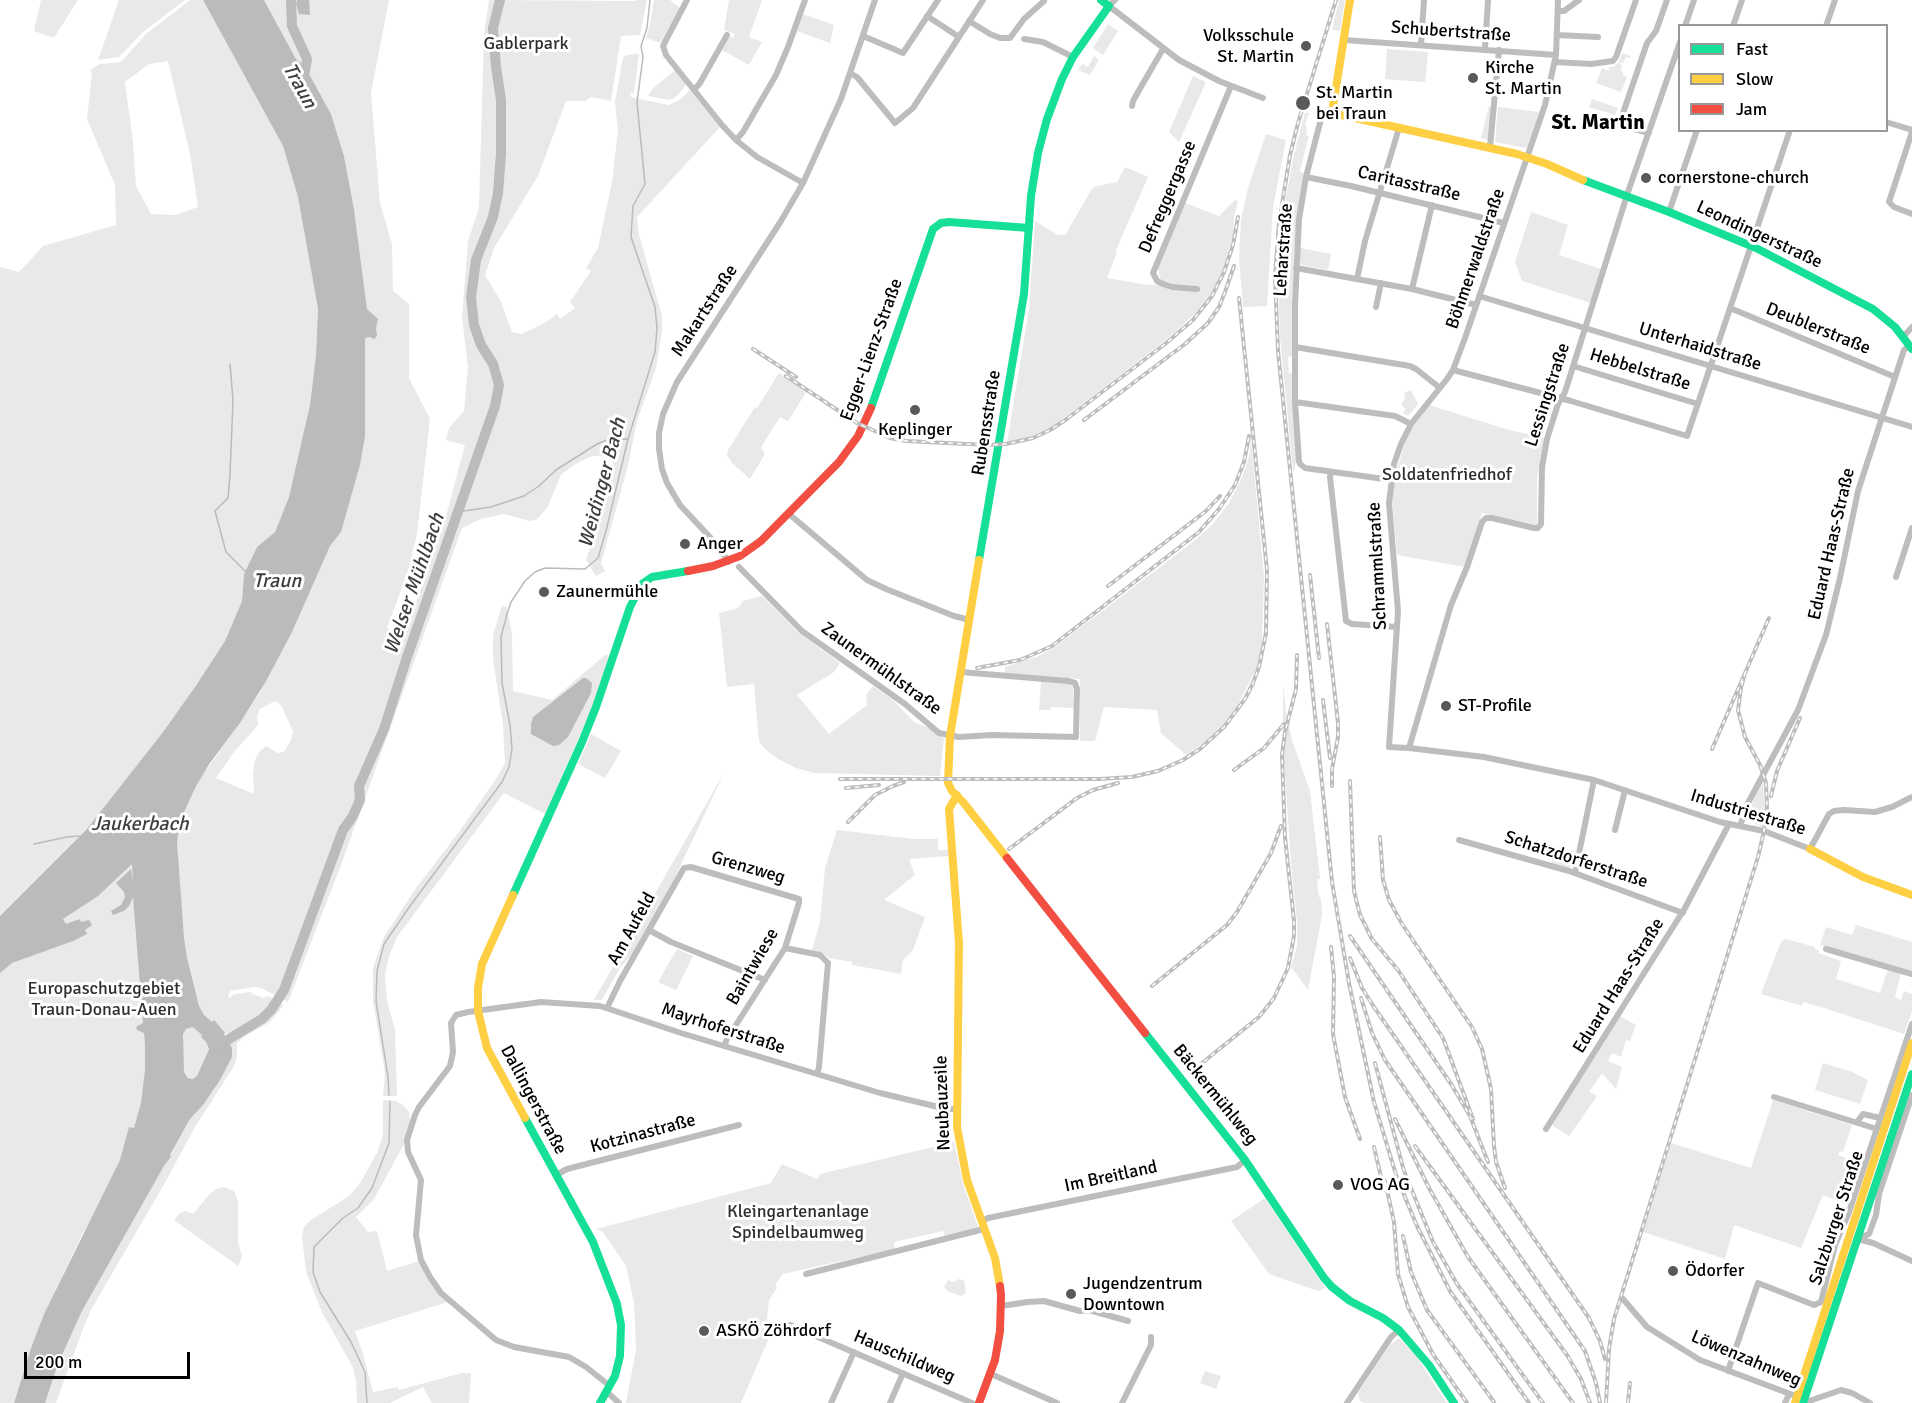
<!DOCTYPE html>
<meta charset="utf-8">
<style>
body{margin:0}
#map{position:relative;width:1912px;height:1403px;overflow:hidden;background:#fff;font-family:Signika,sans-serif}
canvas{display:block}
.legend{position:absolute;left:1678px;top:24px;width:210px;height:108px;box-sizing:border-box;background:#fff;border:2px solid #999;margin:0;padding:8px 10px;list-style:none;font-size:18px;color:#000}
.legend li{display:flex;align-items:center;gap:12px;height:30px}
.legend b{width:30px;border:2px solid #999}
.scale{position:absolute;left:24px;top:1352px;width:166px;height:27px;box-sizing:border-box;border:3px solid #000;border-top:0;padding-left:8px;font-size:18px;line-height:21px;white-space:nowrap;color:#000;-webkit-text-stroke:4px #fff;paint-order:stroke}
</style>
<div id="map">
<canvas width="1912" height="1403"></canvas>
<ul class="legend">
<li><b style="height:8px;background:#16e098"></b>Fast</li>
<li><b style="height:8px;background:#ffcf43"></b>Slow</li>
<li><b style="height:8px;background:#f24e42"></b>Jam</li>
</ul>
<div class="scale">200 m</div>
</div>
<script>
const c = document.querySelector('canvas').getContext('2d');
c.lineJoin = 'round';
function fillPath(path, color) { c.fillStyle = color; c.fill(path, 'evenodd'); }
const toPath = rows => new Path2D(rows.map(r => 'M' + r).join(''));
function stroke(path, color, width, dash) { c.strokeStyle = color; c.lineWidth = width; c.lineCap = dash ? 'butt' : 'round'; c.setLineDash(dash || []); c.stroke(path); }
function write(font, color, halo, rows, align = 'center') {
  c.font = font + ' Signika,sans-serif'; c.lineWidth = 6; c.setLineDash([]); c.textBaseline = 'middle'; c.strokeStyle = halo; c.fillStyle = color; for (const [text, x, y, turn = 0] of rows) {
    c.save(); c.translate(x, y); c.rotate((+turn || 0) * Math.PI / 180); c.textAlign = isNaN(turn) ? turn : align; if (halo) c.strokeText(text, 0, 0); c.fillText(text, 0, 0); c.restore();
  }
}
fillPath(toPath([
 [41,0,78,0,54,38,34,31],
 [119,0,185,0,142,33,119,57,98,60],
 [190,0,203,0,283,146,298,197,318,309,316,355,310,405,301,448,289,497,275,532,257,547,244,574,242,601,225,641,195,687,163,732,86,830,0,916,0,267,19,272,43,246,116,225,115,185,87,119,92,73,90,70,100,64,121,62,146,34],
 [168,61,190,154,198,207,176,215,151,214,136,186,133,142,125,82,149,64],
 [264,0,389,0,371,93,380,203,392,244,393,291,409,304,409,378,430,419,417,534,409,568,387,628,404,638,448,509,465,445,446,440,449,428,464,411,468,368,462,317,468,241,479,208,484,35,489,0,635,1,636,0,647,0,640,35,621,36,611,101,591,97,585,101,566,101,538,176,494,248,485,275,501,302,512,332,522,334,546,322,557,314,560,319,575,308,570,302,591,271,586,268,598,248,612,182,618,130,615,102,623,58,627,55,639,54,634,93,630,93,631,97,668,105,678,101,690,90,720,127,637,217,639,235,662,316,662,332,656,368,637,421,628,466,601,563,605,571,596,576,586,560,615,468,611,458,603,456,592,456,575,464,561,475,547,508,536,520,530,521,504,514,481,519,462,528,341,865,288,1002,261,988,255,987,230,991,228,998,235,994,251,992,252,994,263,998,268,996,282,1004,283,1006,270,1022,245,1036,237,1043,237,1057,234,1066,195,1127,166,1181,92,1308,84,1326,56,1403,45,1403,58,1364,82,1311,164,1166,171,1158,170,1156,190,1119,203,1105,232,1057,232,1048,229,1044,232,1038,230,1033,202,1038,206,1042,209,1049,197,1076,190,1079,184,1072,83,1233,44,1314,31,1348,14,1403,0,1403,0,941,204,773,240,723,261,691,330,546,341,531,360,465,365,437,365,338,370,337,376,329,378,320,367,309,354,209,344,156,331,114,308,72,308,64,306,60,302,64,296,59],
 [275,701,281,705,293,731,291,740,284,752,278,753,266,746,260,751,255,760,253,774,254,794,216,778,234,752,258,725,257,716,260,709],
 [654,0,670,0,680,8,660,43,646,38,650,24],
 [729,0,762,0,749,37,762,42,749,65,722,50,728,39,730,37,733,38,735,34,724,30],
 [1339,0,1345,0,1340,31,1332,30],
 [803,14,834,25,830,43,797,31],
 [1108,24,1118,31,1103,55,1093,48],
 [1387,49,1428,52,1425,82,1385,79],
 [1622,53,1631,56,1630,58,1626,57,1623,63,1619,63,1622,66,1621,71,1623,72,1623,75,1627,77,1621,92,1596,83,1602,68,1609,71,1609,67,1613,67,1619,62],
 [1094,56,1099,60,1090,75,1078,70,1082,64,1088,67],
 [675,70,686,85,677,96,670,100,648,96,653,88],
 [1193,76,1206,82,1179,142,1169,132],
 [1592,99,1618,108,1615,115,1589,107],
 [1489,106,1492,107,1489,140,1481,138],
 [1498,107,1539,112,1530,144,1526,148,1499,143,1495,141],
 [1305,113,1309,113,1305,124,1307,129,1306,135,1309,136,1300,171,1304,173,1296,224,1292,302,1292,356,1288,357,1289,373,1292,373,1297,462,1295,464,1295,470,1293,470,1280,337,1278,279,1281,225,1293,159],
 [1266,134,1286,140,1273,207,1267,306,1243,307,1239,258,1241,220,1248,188],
 [1125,167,1148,177,1116,250,1117,252,1107,278,1142,284,1156,285,1174,289,1200,290,1199,286,1167,284,1160,279,1158,267,1185,203,1219,216,1235,200,1238,201,1234,217,1233,235,1223,269,1211,294,1196,313,1163,342,1055,425,1035,435,1007,443,1029,309,1035,221,1058,235,1065,235,1093,187,1117,182],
 [1531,212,1568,225,1559,255,1601,269,1591,303,1522,281,1515,262],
 [1300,248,1331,254,1328,270,1302,265,1300,262],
 [779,373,807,391,788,421,780,417,761,447,765,454,750,479,732,463,727,455,728,450,755,407,757,408],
 [1411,390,1418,404,1408,416,1403,413,1406,409,1401,405,1405,398,1404,393],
 [1429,405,1509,430,1544,438,1537,478,1537,525,1482,513,1465,567,1397,555,1392,501,1395,475,1407,437,1413,426],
 [1251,440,1264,576,1262,643,1258,665,1237,707,1222,726,1207,741,1186,755,1161,733,1157,710,1104,707,1095,741,1080,741,1080,679,1005,673,1005,667,1039,656,1055,647,1194,541,1212,525,1229,503,1241,480,1249,457],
 [762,596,799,633,840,663,834,672,797,695,829,734,867,705,866,695,873,686,892,699,914,722,929,728,944,738,940,776,814,773,796,768,778,759,764,748,759,741,754,684,727,687,719,613,738,608,743,601],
 [502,606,507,607,512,635,513,691,552,700,605,655,611,656,593,706,545,814,504,793,397,937,389,956,385,974,387,1001,395,1030,397,1096,383,1096,385,1074,373,1001,373,968,384,937,416,888,459,832,498,776,505,763,503,725,493,659,493,635],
 [1041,681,1066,683,1073,687,1074,708,1051,707,1050,710,1039,710],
 [1283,684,1286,712,1292,740,1310,791,1320,879,1317,879,1319,897,1321,898,1322,915,1308,990,1291,967,1297,946,1297,921,1291,863,1283,746],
 [591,734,621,751,605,778,578,764],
 [724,773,670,888,634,952,620,968,602,1000,594,1000],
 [1763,781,1765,812,1762,827,1755,824,1752,820,1749,810],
 [837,830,914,839,938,839,938,850,948,850,948,856,909,859,915,875,884,900,925,917,913,950,903,960,901,974,852,965,852,962,829,958,826,955,812,951,820,921,825,868],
 [1557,846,1576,852,1572,868,1552,863],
 [1856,925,1912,942,1912,972,1820,945,1826,927,1852,935],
 [1786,939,1815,947,1815,949,1819,951,1818,953,1841,961,1836,979,1880,993,1888,969,1901,973,1895,997,1901,1000,1904,991,1912,994,1912,1011,1904,1034,1821,1007,1803,1002,1802,1006,1761,994,1780,944,1783,940],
 [677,949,693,956,676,990,658,982],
 [1620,1016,1636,1025,1630,1041,1626,1040,1621,1057,1612,1053,1608,1061,1622,1067,1616,1089,1602,1073,1589,1092,1597,1096,1569,1136,1553,1126,1553,1121],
 [1823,1063,1852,1072,1868,1080,1860,1104,1815,1090],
 [383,1100,396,1101,404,1106,409,1112,410,1122,404,1144,374,1199,356,1217,368,1232,377,1231,387,1271,419,1261,448,1302,355,1331,363,1354,373,1392,398,1387,399,1390,462,1373,469,1373,471,1374,469,1403,432,1403,423,1387,390,1403,357,1403,356,1381,353,1368,322,1312,306,1272,302,1237,304,1227,311,1220,349,1196,359,1185,378,1151,383,1134],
 [1773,1100,1852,1125,1843,1152,1840,1151,1838,1155,1861,1164,1847,1205,1823,1195,1801,1248,1734,1225,1725,1259,1643,1232,1671,1143,1751,1168],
 [954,1142,964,1187,978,1227,976,1229,945,1237,943,1231,894,1242,895,1249,783,1274,775,1285,777,1288,769,1300,767,1320,775,1324,741,1403,626,1403,636,1350,634,1303,626,1266,603,1232,596,1229,771,1183,782,1164,817,1179,820,1174],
 [224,1187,234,1191,238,1202,238,1242,242,1256,238,1266,174,1220,180,1213,186,1211,193,1214,208,1196,216,1189],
 [1265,1198,1325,1288,1323,1289,1318,1291,1269,1274,1231,1221],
 [948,1280,953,1282,959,1279,964,1281,966,1289,965,1294,961,1296,949,1292,944,1287],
 [1399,1338,1416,1356,1447,1403,1364,1403,1360,1401,1358,1393,1390,1345],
 [1205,1371,1221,1376,1216,1389,1200,1383]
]), '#e9e9e9');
fillPath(toPath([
 [203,0,264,0,296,59,302,64,307,59,308,72,331,114,344,156,354,209,367,309,378,319,376,329,377,336,374,339,370,337,365,338,365,437,360,465,341,532,330,546,292,632,265,683,240,723,210,763,196,786,180,821,177,842,184,938,187,958,199,1006,204,1015,212,1022,214,1020,225,1033,224,1034,232,1048,232,1057,220,1080,203,1105,190,1119,170,1155,171,1157,164,1166,82,1311,58,1364,45,1403,14,1403,31,1348,44,1314,120,1160,129,1127,134,1128,141,1103,145,1070,145,1044,144,1033,137,1030,136,1027,143,1023,133,897,129,906,124,911,113,915,111,911,121,905,125,897,124,892,116,883,131,869,133,883,132,864,98,896,63,919,66,924,80,919,81,922,89,920,92,925,85,930,87,934,73,941,12,963,0,973,0,916,86,830,163,732,195,687,225,641,242,601,244,574,257,547,275,532,289,497,310,405,316,355,318,309,298,197,283,146],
 [193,1027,202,1035,201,1037,206,1042,209,1049,197,1076,192,1079,188,1078,184,1072,183,1034,186,1029],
 [297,0,309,0,310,15,299,14,296,4],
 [583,678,586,678,592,683,591,693,568,737,559,745,553,746,531,734,531,724,533,717]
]), '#bbb');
stroke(toPath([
 [230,364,233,400,230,474,228,498,215,511,226,552,246,572],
 [457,512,491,507,524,496,539,486,556,470,597,444,607,440,627,439],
 [34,844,67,837,80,836],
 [389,1095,388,1077,376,1001,377,971,384,944,410,906,502,782,509,767,512,749,510,725,502,683,501,637,507,614,511,602,525,581,535,572,545,568,585,569,598,558,606,531,628,439,655,352,657,328,655,307,631,237,633,206,645,184,637,102,643,57,641,46,647,28,650,0],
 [367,1403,365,1372,351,1342,320,1292,313,1272,314,1247,343,1218,358,1208,372,1188,389,1143,390,1101]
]), '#bbb', 1.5);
stroke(toPath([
 [291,0,292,26,307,59,305,71],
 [218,1049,224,1042,262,1019,271,1010,284,990,343,830,353,816,360,800,359,786,384,729,407,657,495,406,499,385,493,364,481,345,474,325,471,297,476,260,493,217,498,193,501,154,501,100,496,67,493,28,500,0]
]), '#bbb', 10);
stroke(toPath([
 [687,0,666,40,663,46,666,55,722,125,736,140,757,157,803,183],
 [1115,0,1109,6,1179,60,1219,81,1263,98],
 [1558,0,1556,55,1545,105,1465,338,1453,370,1447,379,1411,424,1401,444,1394,464,1389,503,1398,611,1389,747,1409,748,1484,757,1594,780,1720,822,1764,831,1810,849,1829,814,1834,811,1844,810,1875,812,1892,807,1912,797],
 [1558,11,1564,11,1579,0],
 [927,16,959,37],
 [969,21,990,34,1000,38,1010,38,1024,19,1044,1],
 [1685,26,1694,0],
 [1733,26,1742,0],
 [1826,26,1835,0],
 [1557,35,1598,37],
 [863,36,903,53,938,0],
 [1024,39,1043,42,1073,57],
 [1344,40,1556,55],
 [1421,45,1424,0],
 [1485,49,1488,0],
 [1555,62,1591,64,1613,61,1616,57,1636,0],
 [850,73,857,77,895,123,913,108,983,0],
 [694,90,700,83,727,35],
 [1132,106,1133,101,1142,85,1163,49],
 [1333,110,1326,112,1322,115,1306,177,1299,219,1295,305,1295,402,1299,461,1300,464,1305,468,1391,480],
 [1886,122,1912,130],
 [1912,132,1889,202,1894,207,1912,214],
 [1649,133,1620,125,1621,119,1647,43,1656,31,1667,0],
 [736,140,743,132,776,75,788,47,805,0],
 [1490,147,1499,50],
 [1306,177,1351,186,1504,223],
 [1669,212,1697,130],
 [1296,268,1412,289,1476,305],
 [1357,279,1365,241,1399,128],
 [1197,289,1172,287,1163,284,1157,281,1153,273,1231,86],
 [1412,289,1432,205],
 [1479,296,1912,427],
 [1376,307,1381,283],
 [1730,308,1895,377],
 [1903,337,1912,327],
 [1295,347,1410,366,1416,369,1440,388],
 [1573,366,1698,404],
 [1453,370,1571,401,1687,436,1790,130],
 [1295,402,1395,416,1411,424],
 [1331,472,1330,477,1346,621,1352,624,1397,627],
 [789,514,867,580,886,589,954,616,970,620],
 [728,562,721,549,680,505,667,483,662,469,659,449,659,433,663,414,677,382,781,221,803,183,841,99,875,0],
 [739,567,802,631,905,704,939,733,959,737,992,735,1076,737,1077,689,1075,683,1068,681,961,672],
 [1896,577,1912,528],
 [1409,748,1451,605,1467,567,1482,522,1486,518,1492,518,1534,528,1538,528,1541,524,1542,467,1547,439,1558,404,1565,392,1628,192,1680,42],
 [1740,826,1748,803,1798,710,1826,635,1840,578,1858,491,1904,350,1910,345],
 [1615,830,1625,790],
 [1459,840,1569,871,1683,913],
 [1575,873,1594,780],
 [649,930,671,942,765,980],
 [785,948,820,955,828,963,819,1067,817,1074],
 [1826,949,1912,974],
 [607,1008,620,981,684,868,691,867,799,899,799,903,785,948,727,1039,724,1046],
 [1774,1097,1877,1129],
 [1857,1122,1863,1114,1880,1118],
 [1546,1129,1685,908,1729,824],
 [556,1175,567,1169,739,1125],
 [982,1221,988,1218,1237,1167,1245,1160],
 [1857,1239,1869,1234,1876,1215,1879,1194,1912,1095],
 [1858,1239,1873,1243,1912,1261],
 [806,1274,984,1229],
 [1623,1299,1647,1327,1700,1360,1809,1401,1841,1390,1852,1393,1870,1403],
 [1001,1306,1028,1302,1044,1301,1080,1311,1089,1310,1128,1321],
 [790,1325,972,1403],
 [1728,1371,1758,1283,1814,1305,1821,1302,1835,1245,1849,1212,1912,1024],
 [991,1374,1057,1403],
 [610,1386,586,1367,569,1357,514,1347,496,1340,441,1293,430,1277,421,1260,416,1235,421,1180,408,1152,407,1140,415,1115,419,1107,450,1066,453,1052,451,1023,456,1015,468,1012,541,1002,600,1006,681,1033,880,1093,947,1109,956,1109],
 [607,1392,619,1403],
 [831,1403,854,1352],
 [890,1403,903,1373],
 [1122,1403,1151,1345,1151,1337],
 [1347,1403,1391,1337,1399,1330],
 [1785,1403,1789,1394]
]), '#bdbdbd', 6);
stroke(toPath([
 [1583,180,1669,212,1756,248,1873,309,1895,327,1912,349],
 [871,408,933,229,941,223,949,222,1029,228],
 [979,560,1024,294,1031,196,1038,153,1047,119,1062,79,1073,57,1109,6,1101,0],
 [513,895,582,742,596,707,630,607,642,584,652,577,688,571],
 [1145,1033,1245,1160,1324,1278,1332,1287,1350,1301,1383,1318,1399,1330,1429,1365,1454,1403],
 [525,1118,593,1242,617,1304,621,1325,620,1356,615,1376,600,1403],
 [1803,1403,1912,1074]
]), '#16e098', 8);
stroke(toPath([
 [1350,0,1333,106,1333,110,1337,114,1517,154,1547,164,1583,180],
 [979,560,950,736,948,783,952,791,963,802,1007,858],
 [957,795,949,809,959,943,957,1127,967,1180,995,1258,1000,1286],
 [1810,849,1863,877,1912,895],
 [513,895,482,964,478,988,478,1011,487,1048,525,1118],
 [1795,1403,1912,1043]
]), '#ffcf43', 8);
stroke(toPath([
 [688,571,713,566,740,556,761,541,839,462,858,436,871,408],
 [1007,858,1145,1033],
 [979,1403,995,1360,1000,1331,1001,1295,1000,1286]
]), '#f24e42', 8);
const rail = toPath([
 [1336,0,1298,123,1290,155,1279,223,1275,276,1278,351,1332,882,1349,983,1374,1102,1397,1178,1417,1226,1450,1291,1529,1403],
 [753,349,796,377],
 [786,376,857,423,890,438,906,441,987,445,1006,444,1033,438,1050,430,1064,421,1165,344,1193,320,1212,296,1224,272,1233,245,1238,217],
 [1084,420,1185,344,1208,323,1219,307,1225,292,1234,266],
 [1310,575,1319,658],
 [1108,586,1206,511,1220,496],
 [1327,624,1338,723,1338,737,1332,769,1332,786],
 [977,668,1020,660,1052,646,1199,532,1219,509,1235,485,1244,462,1249,436],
 [1323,700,1330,758],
 [1712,749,1769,618],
 [1234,770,1264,748,1284,724],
 [840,779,1099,779,1132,777,1158,771,1183,760,1200,749,1224,727,1245,699,1253,683,1259,667,1266,633,1267,570,1239,298],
 [1350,781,1354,891,1360,915,1372,939,1398,970,1443,1038,1473,1119],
 [846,788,879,785],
 [1771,796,1777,771,1800,718],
 [848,822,875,795,893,786,904,782],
 [1380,837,1383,880,1389,900,1402,924,1472,1027,1482,1049,1491,1089,1494,1146,1496,1162,1505,1188],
 [1009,849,1077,798,1093,790,1118,783],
 [1350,936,1451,1084,1470,1116,1488,1162],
 [1331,947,1334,977,1333,1034,1345,1097,1360,1139],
 [1350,958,1362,988,1374,1007,1589,1318,1600,1341,1605,1359],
 [1152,986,1227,925,1237,912,1271,853,1281,826],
 [1361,998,1372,1033,1385,1060,1585,1351,1596,1383,1600,1403],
 [1375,1063,1404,1171,1433,1242,1457,1284,1543,1403],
 [1197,1067,1259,1017,1274,998,1288,968,1294,936,1294,921,1285,837,1282,755,1285,732,1296,689,1297,655],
 [1395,1119,1429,1188,1468,1257,1573,1403],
 [1415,1146,1567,1355,1581,1379,1590,1403],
 [1374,1147,1384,1190],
 [1385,1181,1394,1222,1398,1274,1408,1307,1434,1356,1467,1403],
 [1403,1236,1411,1272,1427,1310,1494,1402],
 [1606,1403,1609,1349,1614,1319,1758,857,1764,831,1767,807,1766,783,1760,765,1745,737,1738,710,1741,688,1745,673],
 [1628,1403,1630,1383]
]);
stroke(rail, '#bdbdbd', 4);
stroke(rail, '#fff', 1.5, [4.5]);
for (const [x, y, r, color] of [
 [1306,46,6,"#595959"],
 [1473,78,6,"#595959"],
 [1303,103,8,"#595959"],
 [1646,178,6,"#595959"],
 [915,410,6,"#595959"],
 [685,544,6,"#595959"],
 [544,592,6,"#595959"],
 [1446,706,6,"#595959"],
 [1338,1185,6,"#595959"],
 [1673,1271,6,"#595959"],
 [1071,1294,6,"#595959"],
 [704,1331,6,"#595959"]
]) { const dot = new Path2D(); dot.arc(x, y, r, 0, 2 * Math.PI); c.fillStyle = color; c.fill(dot); stroke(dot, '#fff', 2); }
write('18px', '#000', '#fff', [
 ["Schubertstraße",1451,32,4],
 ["Caritasstraße",1409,184,13],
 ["Defreggergasse",1168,197,-67],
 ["Leondingerstraße",1759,235,25],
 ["Leharstraße",1284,250,-86],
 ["Böhmerwaldstraße",1476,259,-71],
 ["Makartstraße",705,311,-57],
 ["Deublerstraße",1818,329,22],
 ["Unterhaidstraße",1700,347,17],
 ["Egger-Lienz-Straße",872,350,-70],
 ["Hebbelstraße",1640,370,17],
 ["Lessingstraße",1548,395,-72],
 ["Rubensstraße",987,423,-81],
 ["Eduard Haas-Straße",1832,544,-77],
 ["Schrammlstraße",1378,566,-93],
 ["Zaunermühlstraße",881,669,36],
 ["Industriestraße",1748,813,17],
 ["Schatzdorferstraße",1576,860,18],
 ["Grenzweg",748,868,16],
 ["Am Aufeld",632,929,-61],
 ["Baintwiese",753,967,-60],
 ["Eduard Haas-Straße",1619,986,-58],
 ["Mayrhoferstraße",723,1029,18],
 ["Bäckermühlweg",1215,1095,51],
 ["Dallingerstraße",533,1100,62],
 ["Neubauzeile",943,1103,-92],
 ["Kotzinastraße",643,1134,-15],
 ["Im Breitland",1111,1177,-12],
 ["Salzburger Straße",1837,1218,-72],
 ["Hauschildweg",904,1357,23],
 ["Löwenzahnweg",1746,1359,23]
]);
write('18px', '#000', '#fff', [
 ["Volksschule",1294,36,"right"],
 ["St. Martin",1294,57,"right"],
 ["Kirche",1485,68],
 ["St. Martin",1485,89],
 ["St. Martin",1316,93],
 ["bei Traun",1316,114],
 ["cornerstone-church",1658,178],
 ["Keplinger",915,430,"center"],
 ["Anger",697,544],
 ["Zaunermühle",556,592],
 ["ST-Profile",1458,706],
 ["VOG AG",1350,1185],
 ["Ödorfer",1685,1271],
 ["Jugendzentrum",1083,1284],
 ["Downtown",1083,1305],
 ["ASKÖ Zöhrdorf",716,1331]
], 'left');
write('18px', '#2e2e2e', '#fff', [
 ["Gablerpark",526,44],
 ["Soldatenfriedhof",1447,475],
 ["Europaschutzgebiet",104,989],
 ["Traun-Donau-Auen",104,1010],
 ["Kleingartenanlage",798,1212],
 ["Spindelbaumweg",798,1233]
]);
write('italic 20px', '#3f3f3f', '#fff', [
 ["Traun",299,86,61],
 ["Weidinger Bach",603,483,-75],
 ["Traun",277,582],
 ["Welser Mühlbach",415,584,-71],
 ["Jaukerbach",140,825]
]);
write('bold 21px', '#000', '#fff', [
 ["St. Martin",1598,123]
]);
</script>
